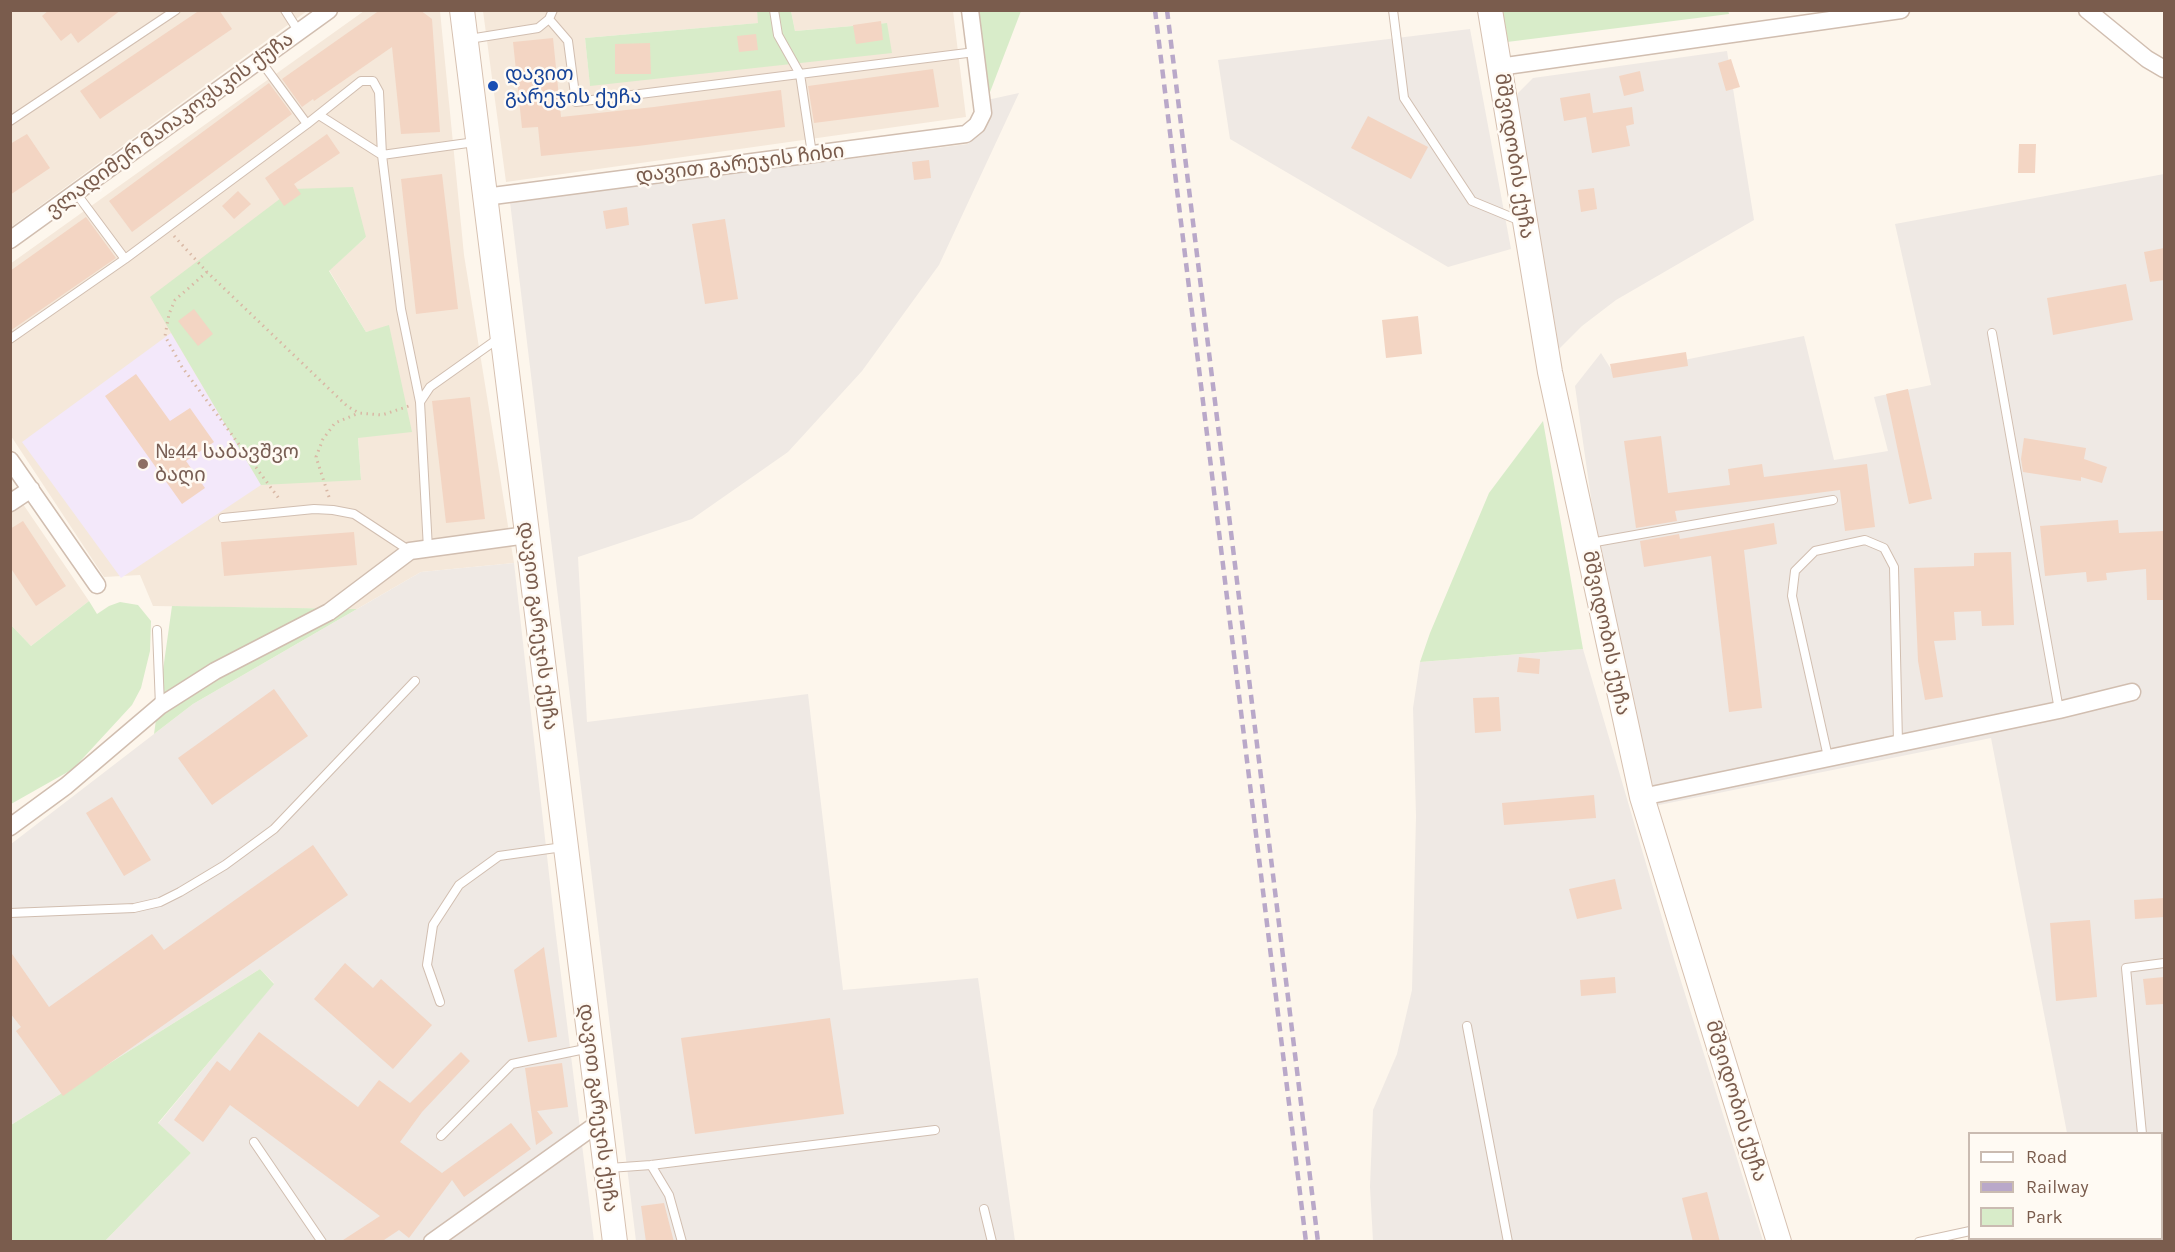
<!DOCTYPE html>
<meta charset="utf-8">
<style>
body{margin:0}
#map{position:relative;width:2175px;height:1252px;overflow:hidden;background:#fdf6ec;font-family:Karla,sans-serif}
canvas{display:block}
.frame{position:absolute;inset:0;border:12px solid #7a5c4d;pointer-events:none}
.legend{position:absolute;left:1968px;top:1132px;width:195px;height:108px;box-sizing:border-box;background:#fffaf3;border:2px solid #cabbb1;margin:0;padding:8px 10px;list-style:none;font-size:18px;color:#7a5c4d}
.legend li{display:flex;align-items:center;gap:12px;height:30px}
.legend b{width:30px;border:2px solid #cabbb1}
</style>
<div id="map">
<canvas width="2175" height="1252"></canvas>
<div class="frame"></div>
<ul class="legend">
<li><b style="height:8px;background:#fff"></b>Road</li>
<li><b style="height:8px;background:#b9a8c9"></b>Railway</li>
<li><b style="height:16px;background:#d8ecc9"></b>Park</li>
</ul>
</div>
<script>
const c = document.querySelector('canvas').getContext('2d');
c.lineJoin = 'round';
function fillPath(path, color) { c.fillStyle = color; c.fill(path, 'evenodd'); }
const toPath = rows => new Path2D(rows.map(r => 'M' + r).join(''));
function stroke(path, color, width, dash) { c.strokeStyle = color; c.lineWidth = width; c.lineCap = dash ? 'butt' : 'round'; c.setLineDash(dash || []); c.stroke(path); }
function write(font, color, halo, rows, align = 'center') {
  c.font = font + ' Karla,"Noto Sans Georgian",sans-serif'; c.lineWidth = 5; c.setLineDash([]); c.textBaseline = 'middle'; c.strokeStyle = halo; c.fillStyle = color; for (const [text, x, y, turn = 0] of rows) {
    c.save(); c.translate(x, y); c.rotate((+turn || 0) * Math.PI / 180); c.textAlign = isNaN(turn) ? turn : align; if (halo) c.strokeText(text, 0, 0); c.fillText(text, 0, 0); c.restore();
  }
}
fillPath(toPath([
 [11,11,307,11,11,227],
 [364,11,440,11,464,255,514,563,421,572,357,609,153,606,140,575,104,577,11,436,10,264],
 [293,189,366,237,329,270,366,332,389,326,358,438,361,480],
 [483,11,757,11,759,23,585,38,590,85,887,23,795,31,791,11,953,11,966,117,506,182],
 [10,485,89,601,31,646,11,625]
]), '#f5e8da');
fillPath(toPath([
 [1470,29,1511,249,1448,267,1230,139,1218,60],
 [1727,51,1754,220,1616,300,1582,326,1558,350,1516,111,1518,93,1533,78],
 [1019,93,939,265,862,371,788,452,692,519,578,557,587,722,808,694,843,990,978,978,1015,1241,636,1241,510,202,968,144,988,121,987,100],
 [2164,174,2164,1225,2162,1225,2162,1134,2067,1133,1991,738,1654,806,1595,526,1575,386,1601,353,1614,374,1804,336,1834,460,1888,451,1874,397,1931,385,1895,224],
 [514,563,555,927,594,1241,105,1241,191,1153,158,1124,274,983,260,969,11,1125,11,844,193,704,421,572],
 [1583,649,1674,959,1763,1241,1373,1241,1370,1187,1373,1110,1397,1054,1412,990,1416,816,1413,708,1420,662]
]), '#efe9e4');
fillPath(toPath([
 [171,333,261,485,121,578,22,442]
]), '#f3e8fa');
fillPath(toPath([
 [1728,10,1729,14,1507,42,1501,11],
 [757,11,791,11,795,31,887,23,892,53,590,86,585,38,758,23],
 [978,11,1021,11,987,100],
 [353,187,366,237,329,271,366,332,389,325,412,432,358,438,361,480,261,485,150,297,293,189],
 [1543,421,1583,649,1420,662,1430,633,1489,493],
 [89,601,97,614,109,606,120,602,138,605,151,621,150,651,141,688,132,705,73,769,11,804,11,625,31,646],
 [172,606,357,609,193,704,154,734],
 [260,969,274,984,158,1123,191,1153,105,1241,11,1242,11,1125]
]), '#d8ecc9');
fillPath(toPath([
 [49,10,121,10,78,43,71,33,61,41,42,16],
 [200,10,219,10,232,29,100,119,80,91],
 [380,10,420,10,432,19,440,132,401,134,392,47,314,101,313,99,302,107,282,79],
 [881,21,883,40,856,44,853,25],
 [756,34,758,50,739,52,737,36],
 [553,38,561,117,654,107,781,90,785,127,638,146,541,156,538,127,522,128,513,42],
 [650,43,651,74,615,74,615,44],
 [1731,59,1740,87,1726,91,1718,63],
 [933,69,939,107,814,123,808,86],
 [1640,71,1644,91,1624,96,1619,76],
 [269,83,292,114,132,232,109,201],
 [1590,93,1593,113,1632,107,1634,124,1626,126,1630,146,1592,153,1586,117,1564,121,1560,98],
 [1368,116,1428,147,1411,179,1351,148],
 [27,134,50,168,10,195,10,144],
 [327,134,340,153,294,184,301,194,284,206,265,178],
 [2019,144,2036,144,2035,173,2018,173],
 [929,160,931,178,914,180,912,162],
 [442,174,458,309,416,314,401,179],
 [1594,188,1597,209,1581,212,1578,190],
 [238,191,251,204,234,219,222,206],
 [627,207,629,225,606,229,603,211],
 [86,217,116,258,10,331,10,271],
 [725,219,738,299,705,304,692,224],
 [2164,248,2164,280,2150,282,2144,252],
 [2126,284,2133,320,2053,335,2047,298],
 [194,309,213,334,198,346,178,321],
 [1418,316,1422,354,1386,358,1382,320],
 [1686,352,1688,366,1613,378,1610,364],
 [136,374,170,421,190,408,214,442,186,461,205,488,182,504,105,396],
 [1908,389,1932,499,1909,504,1886,394],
 [470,397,485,519,446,523,432,401],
 [1661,436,1668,493,1730,485,1728,469,1762,464,1764,477,1867,464,1875,527,1845,531,1840,490,1675,511,1677,521,1636,528,1624,441],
 [2024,438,2086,448,2084,459,2107,467,2102,483,2081,477,2081,481,2023,472,2021,459],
 [2118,520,2119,533,2164,531,2164,600,2147,600,2146,569,2106,573,2107,580,2087,582,2086,572,2045,576,2040,526],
 [23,521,66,586,36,606,10,567,10,529],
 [1774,523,1777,544,1744,550,1762,708,1729,712,1711,556,1644,567,1640,541,1679,534,1680,539],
 [354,532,357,565,224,576,221,542],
 [2011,552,2014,625,1982,626,1981,611,1954,612,1956,640,1934,641,1943,697,1925,700,1918,661,1914,568,1974,566,1974,553],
 [1519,657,1540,659,1539,674,1517,672],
 [274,689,308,736,212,805,178,758],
 [1499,697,1501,731,1475,733,1473,698],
 [1594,795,1596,818,1504,825,1502,803],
 [112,797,151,860,124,876,86,813],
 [313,845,348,895,63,1096,16,1031,21,1027,10,1013,10,951,49,1007,152,934,164,950],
 [1615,879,1622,909,1577,919,1569,889],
 [2164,898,2164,917,2135,919,2134,900],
 [2090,920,2097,997,2056,1001,2050,923],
 [544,947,557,1037,528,1042,514,970],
 [345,963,373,988,381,979,432,1025,393,1069,314,999],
 [1615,977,1616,993,1581,996,1580,980],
 [2164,977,2164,1004,2146,1005,2143,979],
 [830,1018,844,1114,695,1134,681,1038],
 [259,1032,358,1107,379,1080,410,1103,461,1052,470,1061,422,1112,400,1142,442,1173,511,1123,531,1149,464,1197,452,1180,409,1238,399,1230,381,1242,340,1242,380,1216,230,1105,203,1142,174,1120,217,1061,230,1071],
 [562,1063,568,1107,537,1111,553,1133,536,1145,525,1068],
 [1707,1192,1720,1242,1693,1242,1682,1198],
 [664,1203,674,1242,646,1242,641,1206]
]), '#f3d5c3');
const service = toPath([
 [285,10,299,32],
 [774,10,778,35,800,74,812,154],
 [1393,10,1404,98,1472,201,1523,222],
 [549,19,568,41,576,102,975,52],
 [469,39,538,28,549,19,553,10],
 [260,60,307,124],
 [319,115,382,155,401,309,420,402],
 [10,121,176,10],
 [76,193,125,259],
 [1992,333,2059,710],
 [10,339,125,259,307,124,361,81,373,81,379,92,382,155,475,142],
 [223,518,314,509,333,510,354,514,410,551],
 [1590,543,1833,500],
 [428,549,420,402,430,387,499,338],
 [157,630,160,706],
 [1828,757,1792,596,1795,571,1815,551,1865,540,1884,548,1894,567,1898,743],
 [10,913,134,908,160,902,180,892,225,865,274,829,415,681],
 [440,1002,427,965,433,925,459,885,499,856,563,847],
 [1467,1026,1508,1242],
 [2142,1134,2126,968,2164,963],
 [441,1136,512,1064,590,1048],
 [254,1142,322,1242],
 [651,1165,669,1195,682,1242],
 [609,1168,651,1165,935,1130],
 [2162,1190,2164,1190],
 [984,1209,992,1242],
 [2059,1238,2059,1242],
 [1919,1242,1970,1231]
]);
const minor = toPath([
 [2087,10,2147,59,2164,69],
 [1499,67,1901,10],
 [485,197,966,134,977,125,983,113,970,10],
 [10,240,329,10],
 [10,460,97,585],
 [10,503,31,489],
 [1642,797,2059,710,2132,692],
 [10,827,66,786,160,706,215,671,329,612,410,551,527,535],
 [432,1242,600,1122]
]);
const secondary = toPath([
 [462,10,615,1242],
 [1490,10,1550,372,1642,797,1779,1242]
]);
stroke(service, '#d1beb0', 10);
stroke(minor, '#d1beb0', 19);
stroke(secondary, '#d6c0b0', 26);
stroke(toPath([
 [174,236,207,272,347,406,359,413,382,415,409,406],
 [207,272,175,300,169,314,165,336,182,367,280,500],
 [329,497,316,457,323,439,335,423,359,413]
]), '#d9b8a5', 3, [1.5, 4.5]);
stroke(service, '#fff', 8);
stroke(minor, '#fff', 16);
stroke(secondary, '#fff', 24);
stroke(toPath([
 [1155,10,1306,1242],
 [1167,10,1318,1242]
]), '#b9a8c9', 4.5, [9, 6]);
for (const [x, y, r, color] of [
 [493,86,6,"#1a4fb4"],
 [143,464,6,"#8d6e63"]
]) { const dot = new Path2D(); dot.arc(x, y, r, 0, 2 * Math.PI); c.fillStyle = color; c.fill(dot); stroke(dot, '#fffaf3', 2); }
write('20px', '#164399', '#fffaf3', [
 ["დავით",505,74],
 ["გარეჯის ქუჩა",505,97]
], 'left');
write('20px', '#7a5c4d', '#fffaf3', [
 ["ვლადიმერ მაიაკოვსკის ქუჩა",170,125,-36],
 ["მშვიდობის ქუჩა",1514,156,81],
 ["დავით გარეჯის ჩიხი",740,164,-7],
 ["დავით გარეჯის ქუჩა",538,626,83],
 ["მშვიდობის ქუჩა",1606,633,78],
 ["მშვიდობის ქუჩა",1736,1101,73],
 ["დავით გარეჯის ქუჩა",598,1108,83]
]);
write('20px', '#785e54', '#fffaf3', [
 ["№44 საბავშვო",155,452],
 ["ბაღი",155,475]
], 'left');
</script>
